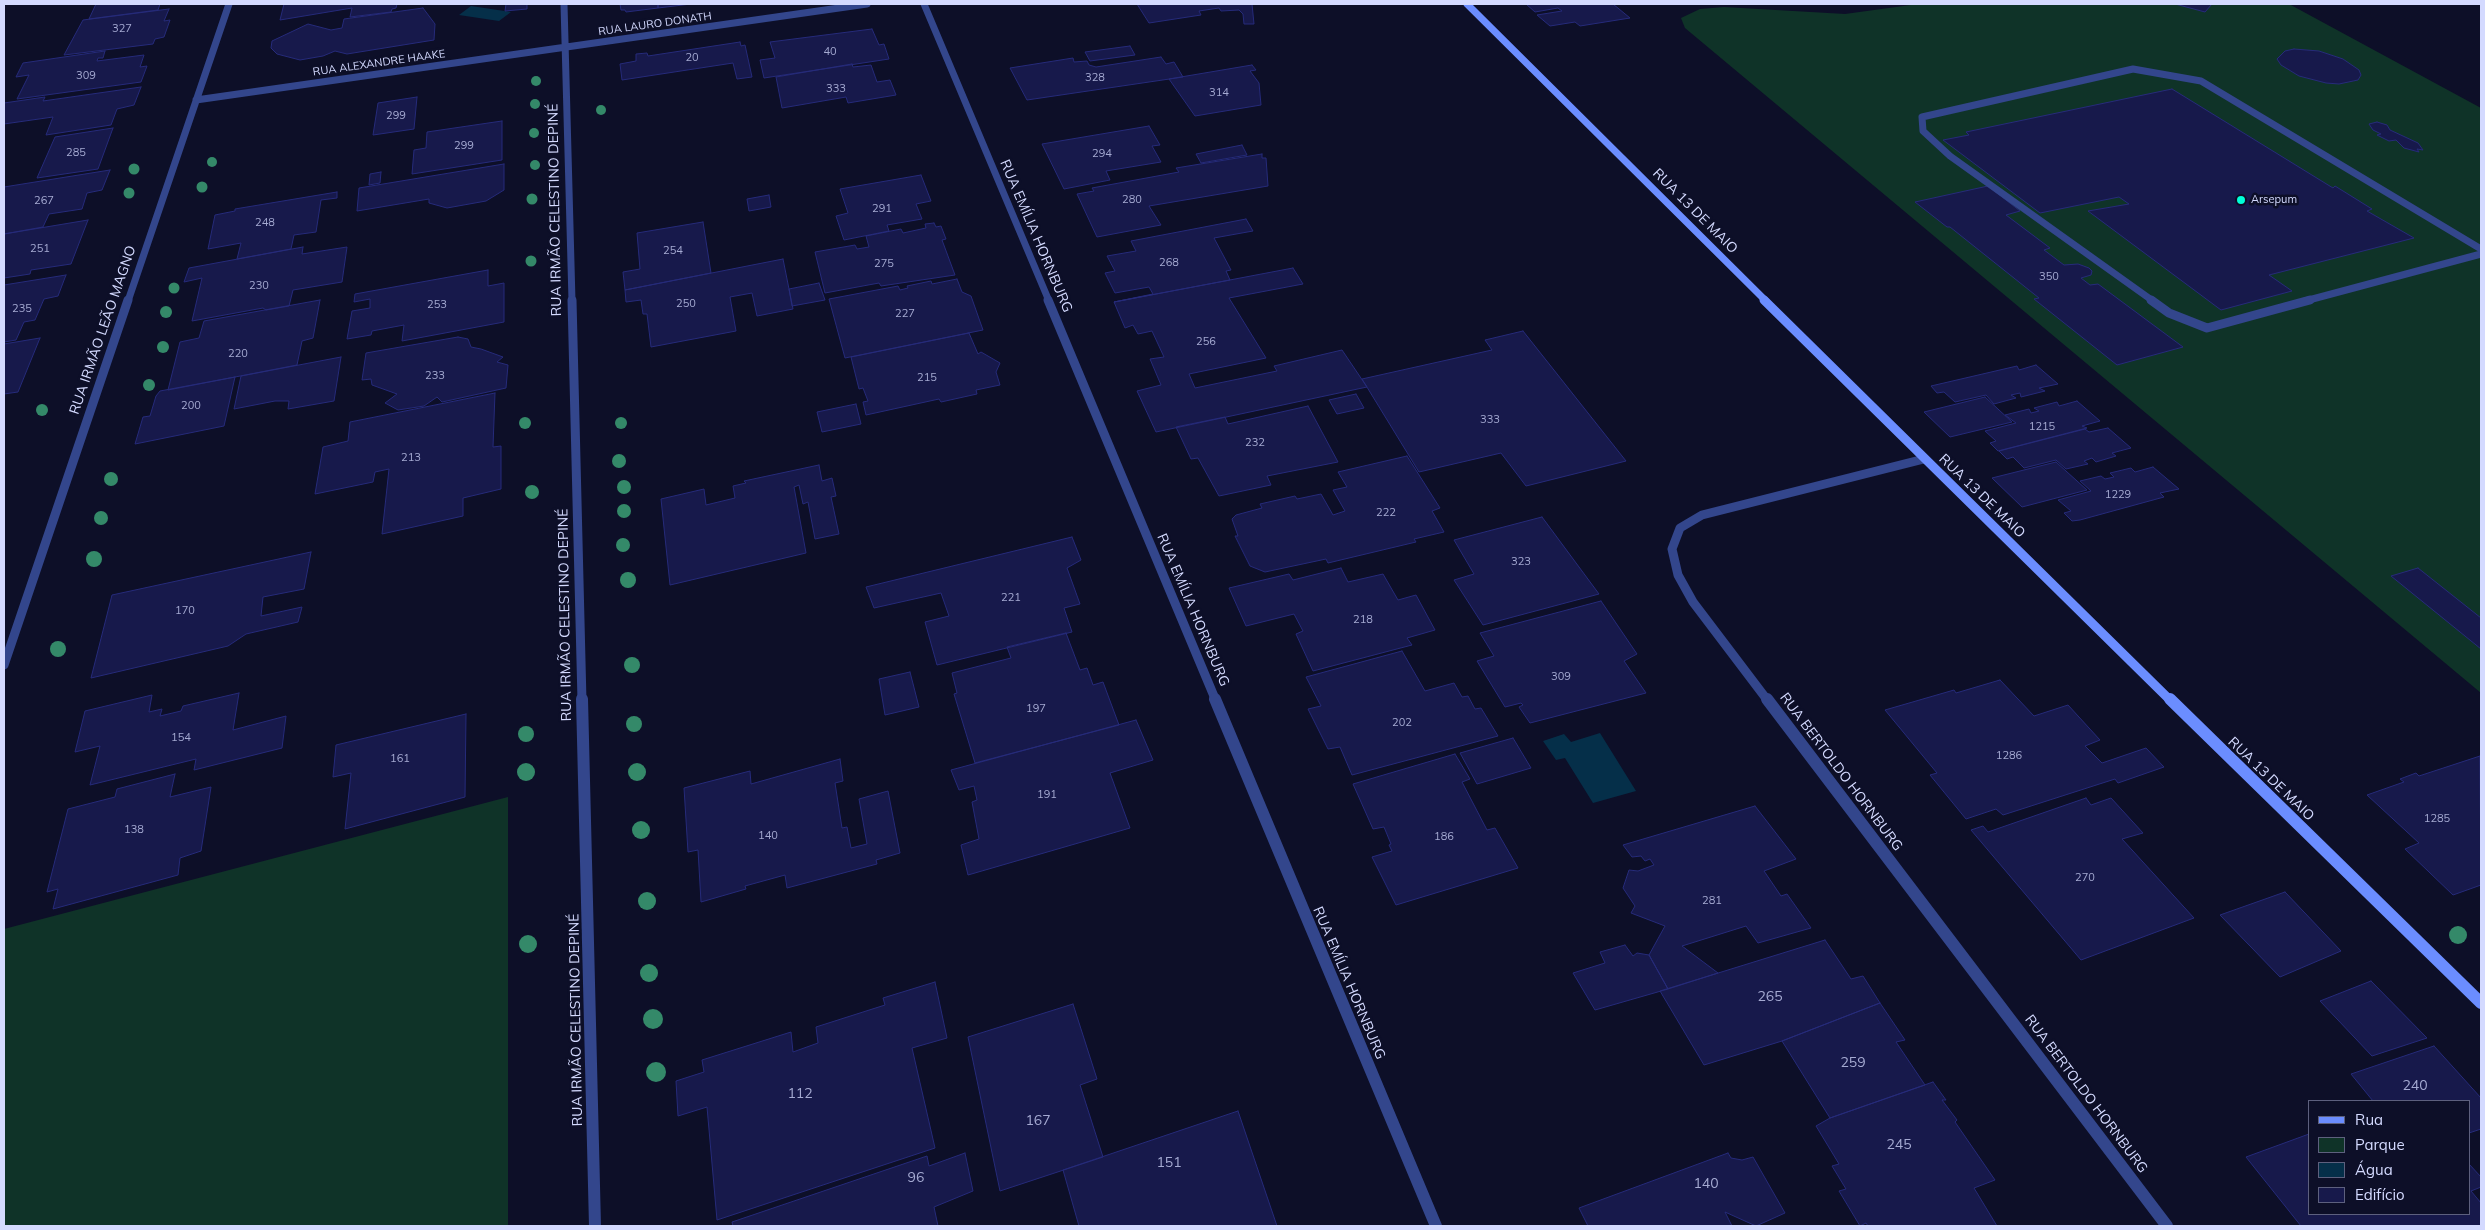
<!DOCTYPE html>
<meta charset="utf-8">
<style>
body{margin:0}
#map{position:relative;width:2485px;height:1230px;overflow:hidden;background:#0d0f28;font-family:Mulish,sans-serif}
canvas{display:block}
.frame{position:absolute;inset:0;border:5px solid #d4daff;pointer-events:none}
.legend{position:absolute;left:2308px;top:1100px;width:162px;height:115px;box-sizing:border-box;background:#0d0f28;border:1px solid #5d607e;margin:0;padding:6px 9px;list-style:none;font-size:15px;color:#d4daff}
.legend li{display:flex;align-items:center;gap:10px;height:25px}
.legend b{width:25px;border:1px solid #5d607e}
</style>
<div id="map">
<canvas width="2485" height="1230"></canvas>
<div class="frame"></div>
<ul class="legend">
<li><b style="height:6px;background:#6b8dff"></b>Rua</li>
<li><b style="height:14px;background:#0f3328"></b>Parque</li>
<li><b style="height:14px;background:#052f49"></b>Água</li>
<li><b style="height:14px;background:#17194b"></b>Edifício</li>
</ul>
</div>
<script>
const c = document.querySelector('canvas').getContext('2d');
c.lineJoin = 'round';
function fillPath(path, color) { c.fillStyle = color; c.fill(path, 'evenodd'); }
const toPath = rows => new Path2D(rows.map(r => 'M' + r).join(''));
function stroke(path, color, width, dash) { c.strokeStyle = color; c.lineWidth = width; c.lineCap = dash ? 'butt' : 'round'; c.setLineDash(dash || []); c.stroke(path); }
function write(font, color, halo, rows, align = 'center') {
  c.font = font + ' Mulish,sans-serif'; c.lineWidth = 5; c.setLineDash([]); c.textBaseline = 'middle'; c.strokeStyle = halo; c.fillStyle = color; for (const [text, x, y, turn = 0] of rows) {
    c.save(); c.translate(x, y); c.rotate((+turn || 0) * Math.PI / 180); c.textAlign = isNaN(turn) ? turn : align; if (halo) c.strokeText(text, 0, 0); c.fillText(text, 0, 0); c.restore();
  }
}
fillPath(toPath([
 [1918,4,2289,4,2481,108,2481,693,1685,28,1681,18,1700,9,1724,7,1845,14],
 [508,797,508,1226,4,1226,4,929]
]), '#0f3328');
fillPath(toPath([
 [471,6,511,12,499,21,459,15],
 [1600,733,1636,791,1593,803,1565,758,1556,760,1543,741,1564,734,1571,742]
]), '#052f49');
const building = toPath([
 [96,4,160,4,158,10,89,19,96,4],
 [284,4,397,4,396,8,392,9,391,12,350,17,352,8,280,20,284,4],
 [506,4,527,4,527,9,505,11,506,4],
 [620,4,658,4,658,8,626,12,625,10,621,10,620,4],
 [658,4,691,4,658,8,658,4],
 [1137,4,1252,4,1254,24,1244,24,1243,14,1239,10,1221,11,1219,8,1199,11,1201,15,1149,23,1137,4],
 [1526,4,1613,4,1630,18,1580,26,1575,22,1550,26,1537,15,1562,11,1558,8,1535,12,1526,4],
 [2175,4,2212,4,2205,12,2175,4],
 [423,8,435,24,434,40,347,54,335,51,323,56,300,60,277,54,271,48,272,41,308,24,331,30,342,28,344,19,423,8],
 [169,9,164,21,170,20,164,37,155,39,153,44,64,55,83,20,169,9],
 [872,29,879,45,884,44,889,59,764,78,760,60,775,58,770,42,872,29],
 [740,42,741,46,745,45,752,77,737,79,733,63,622,80,620,64,636,61,636,54,647,53,648,56,740,42],
 [1130,46,1135,55,1090,61,1085,52,1130,46],
 [2294,49,2319,51,2343,59,2359,70,2361,75,2358,80,2339,84,2326,83,2299,76,2281,65,2277,59,2285,51,2294,49],
 [105,51,103,58,98,58,97,61,144,55,140,67,147,66,141,82,17,99,29,75,16,77,23,63,105,51],
 [1161,57,1166,64,1174,62,1183,77,1027,100,1010,68,1073,58,1074,62,1087,61,1089,65,1096,67,1161,57],
 [852,64,853,67,871,65,877,82,890,80,896,95,848,103,846,97,782,108,776,77,852,64],
 [1252,65,1256,70,1250,71,1259,83,1261,105,1195,116,1169,79,1252,65],
 [141,87,134,105,117,109,111,125,46,135,53,117,4,124,4,103,45,97,43,101,141,87],
 [2172,89,2333,188,2335,186,2372,209,2367,211,2414,238,2269,275,2292,291,2221,310,2088,211,2129,204,2119,197,2040,213,1943,140,1969,135,1966,132,2172,89],
 [417,97,414,129,373,135,378,103,417,97],
 [502,121,502,160,412,174,414,150,426,148,427,132,502,121],
 [2377,122,2387,125,2390,130,2418,143,2423,150,2417,149,2419,152,2404,148,2396,140,2389,141,2377,135,2381,134,2373,130,2369,124,2377,122],
 [1149,126,1160,145,1152,146,1161,162,1106,171,1110,180,1064,189,1042,144,1149,126],
 [113,128,98,169,37,178,55,137,113,128],
 [1242,145,1247,155,1201,163,1196,154,1242,145],
 [1262,154,1262,158,1266,158,1268,186,1149,206,1161,225,1097,237,1077,194,1094,191,1092,188,1179,172,1176,168,1262,154],
 [504,164,504,190,486,201,447,208,429,203,429,199,357,211,359,188,504,164],
 [110,170,102,190,87,193,82,209,49,214,43,227,4,234,4,187,110,170],
 [381,172,380,183,369,185,370,174,381,172],
 [921,175,931,201,916,204,922,219,887,225,889,231,844,240,836,216,848,213,840,189,921,175],
 [1988,186,2020,211,2006,215,2050,248,2044,250,2064,265,2078,264,2089,268,2092,271,2091,275,2081,278,2090,285,2098,284,2183,347,2117,365,2034,299,2039,298,1950,227,1947,227,1915,202,1988,186],
 [337,192,337,198,321,200,316,232,294,235,291,249,237,259,241,243,208,249,215,215,235,211,235,209,337,192],
 [769,195,771,207,749,211,747,199,769,195],
 [1246,219,1253,231,1214,238,1231,270,1226,271,1230,280,1114,302,1153,294,1149,287,1115,293,1105,273,1115,271,1107,256,1136,251,1131,241,1246,219],
 [88,220,71,264,31,270,30,274,4,278,4,234,88,220],
 [703,222,711,273,625,290,623,272,640,269,637,233,703,222],
 [934,223,936,227,941,226,946,239,942,240,955,275,881,286,879,283,825,293,815,252,855,245,857,249,869,247,866,236,901,229,903,233,926,228,925,224,934,223],
 [303,247,302,254,347,247,342,282,293,290,289,306,266,310,263,308,192,321,202,278,184,282,189,268,303,247],
 [783,259,793,309,757,316,752,293,730,297,736,331,651,347,647,314,643,314,641,300,626,302,625,290,783,259],
 [1293,268,1303,284,1229,298,1266,358,1189,374,1195,388,1277,371,1274,366,1342,350,1367,387,1156,432,1137,391,1161,385,1150,359,1164,357,1152,331,1138,334,1133,325,1125,328,1114,302,1293,268],
 [488,270,488,286,504,283,504,322,402,341,404,325,372,331,371,335,347,339,352,311,370,308,370,299,354,302,355,294,488,270],
 [66,275,58,296,44,299,35,320,24,322,16,340,4,342,4,285,66,275],
 [957,279,962,292,971,296,983,330,845,358,829,299,898,286,900,290,908,288,907,286,931,281,932,284,957,279],
 [819,283,825,300,792,306,789,289,819,283],
 [320,300,313,338,302,341,297,365,168,390,180,342,199,338,204,321,320,300],
 [1523,331,1626,461,1526,486,1501,453,1419,472,1362,379,1492,350,1485,340,1523,331],
 [969,333,978,354,981,352,1000,363,996,372,1000,385,976,390,977,394,941,402,939,399,866,415,863,402,868,401,863,388,859,389,851,357,969,333],
 [458,337,468,339,471,347,481,349,503,357,497,362,508,365,506,388,442,402,437,397,424,406,398,410,385,403,397,394,372,385,371,379,362,380,366,353,458,337],
 [40,338,18,392,4,394,4,344,40,338],
 [341,357,334,401,288,409,289,401,275,401,234,409,241,376,341,357],
 [2036,365,2058,384,2039,388,2045,391,2021,397,2020,393,2011,395,2016,398,1994,404,1986,395,1955,402,1944,392,1937,393,1931,386,2017,366,2019,370,2036,365],
 [235,377,224,426,135,444,143,417,150,416,156,396,160,391,235,377],
 [495,393,493,447,501,446,501,489,463,498,463,516,382,534,389,469,375,472,373,482,315,494,323,447,348,441,350,422,495,393],
 [1356,394,1364,408,1337,414,1329,400,1356,394],
 [1985,397,2012,422,1950,437,1924,412,1985,397],
 [2077,401,2100,421,2082,426,2087,428,1998,451,1990,443,1996,441,1985,431,2016,423,2005,415,2029,409,2031,413,2039,411,2034,408,2057,402,2059,406,2077,401],
 [856,404,861,424,822,432,817,412,856,404],
 [1308,406,1338,462,1267,476,1271,485,1219,496,1198,458,1191,459,1176,427,1225,417,1228,424,1308,406],
 [2108,428,2131,448,2112,453,2116,456,2096,462,2092,458,2084,461,2088,464,2066,469,2056,460,2024,468,2013,457,2007,459,1999,451,2085,429,2089,432,2108,428],
 [1407,456,1440,508,1432,511,1444,532,1414,539,1416,542,1328,563,1326,559,1265,572,1250,566,1235,536,1238,536,1232,519,1236,515,1262,508,1260,504,1295,496,1297,499,1321,494,1333,515,1345,511,1333,490,1347,487,1338,472,1407,456],
 [2056,462,2087,490,2022,507,1992,478,2056,462],
 [819,465,822,481,832,478,836,496,831,497,839,534,815,539,808,502,803,504,799,485,794,487,806,553,670,585,661,499,704,489,706,505,735,498,733,486,746,483,744,481,819,465],
 [2153,467,2179,489,2160,493,2164,497,2080,520,2072,521,2064,513,2071,511,2058,500,2091,491,2080,481,2101,476,2105,479,2114,477,2110,473,2131,468,2135,472,2153,467],
 [1542,517,1599,594,1483,625,1454,580,1474,574,1454,540,1542,517],
 [1072,537,1081,560,1067,568,1080,604,1064,608,1072,632,937,665,925,622,949,616,941,593,874,608,866,587,1072,537],
 [311,552,304,589,263,597,261,616,302,607,298,622,246,634,228,646,91,678,112,595,311,552],
 [1341,568,1348,582,1383,574,1398,600,1416,595,1435,630,1407,638,1412,645,1313,671,1296,634,1303,631,1294,614,1246,626,1229,588,1289,574,1293,580,1341,568],
 [2418,568,2481,618,2481,649,2391,576,2418,568],
 [1601,601,1637,654,1624,661,1646,693,1530,723,1519,707,1523,705,1521,703,1505,707,1477,661,1494,656,1480,633,1601,601],
 [1066,633,1080,670,1087,668,1093,685,1103,682,1119,725,975,763,954,694,957,693,952,673,1011,658,1007,647,1066,633],
 [1402,651,1425,691,1454,683,1462,697,1468,696,1475,709,1481,708,1498,736,1352,775,1340,747,1328,749,1308,709,1321,706,1306,677,1402,651],
 [910,672,919,707,885,715,879,679,910,672],
 [2000,680,2034,716,2068,705,2100,740,2085,746,2102,763,2146,748,2164,767,2118,783,2115,779,2003,815,1996,809,1966,819,1930,775,1937,773,1885,710,1954,690,1956,693,2000,680],
 [239,693,233,730,286,716,282,748,194,770,196,759,90,785,100,746,75,752,85,711,152,695,149,712,162,709,160,716,181,711,183,706,239,693],
 [466,714,465,797,345,829,351,773,333,777,336,745,466,714],
 [1136,720,1153,760,1110,773,1130,828,968,875,961,845,979,839,972,802,977,800,974,786,959,790,951,770,1136,720],
 [1513,738,1531,768,1477,784,1460,753,1513,738],
 [1455,754,1470,779,1462,782,1487,830,1495,828,1518,868,1396,905,1372,857,1392,851,1389,845,1391,844,1384,827,1373,829,1353,784,1455,754],
 [2480,756,2481,885,2453,895,2405,849,2419,843,2367,795,2404,782,2400,779,2416,773,2419,776,2480,756],
 [840,759,843,781,835,783,842,828,847,827,851,848,867,844,859,799,888,791,900,853,876,860,877,864,787,888,785,875,745,886,746,889,701,902,698,850,688,852,684,788,750,771,751,784,840,759],
 [175,774,170,797,211,787,201,851,180,858,178,875,53,909,58,889,47,892,68,809,115,797,117,789,175,774],
 [2086,798,2091,805,2111,798,2143,833,2122,839,2194,918,2081,960,1971,830,1983,826,1988,832,2086,798],
 [1755,806,1796,859,1764,871,1781,896,1787,894,1811,928,1758,943,1746,926,1682,946,1718,973,1668,989,1649,955,1665,926,1631,913,1635,906,1623,888,1629,870,1638,871,1654,865,1650,859,1645,861,1641,856,1632,857,1623,845,1755,806],
 [2285,892,2341,951,2280,977,2220,915,2285,892],
 [1825,940,1851,979,1863,976,1880,1003,1782,1041,1704,1065,1660,991,1825,940],
 [1625,945,1633,956,1637,953,1649,955,1668,989,1595,1010,1573,973,1605,963,1600,952,1625,945],
 [2371,981,2427,1038,2372,1056,2320,1001,2371,981],
 [935,982,947,1038,912,1048,935,1148,717,1220,707,1107,678,1116,676,1081,704,1072,702,1060,791,1032,793,1052,818,1043,816,1027,885,1005,883,998,935,982],
 [1880,1003,1905,1040,1896,1042,1925,1085,1830,1118,1782,1041,1880,1003],
 [1073,1004,1097,1079,1080,1085,1103,1157,1000,1191,968,1037,1073,1004],
 [2434,1046,2481,1098,2481,1129,2469,1133,2469,1101,2373,1101,2351,1074,2434,1046],
 [1933,1082,1946,1100,1942,1100,1957,1120,1955,1122,1995,1180,1974,1188,1997,1226,1868,1226,1866,1223,1860,1226,1839,1191,1846,1189,1832,1166,1839,1164,1816,1126,1830,1118,1933,1082],
 [1238,1111,1277,1226,1079,1226,1063,1170,1238,1111],
 [2309,1134,2309,1214,2469,1214,2469,1164,2481,1177,2481,1187,2471,1191,2481,1203,2481,1226,2301,1226,2246,1157,2309,1134],
 [965,1153,973,1191,934,1207,938,1226,733,1226,732,1222,927,1156,929,1166,965,1153],
 [1728,1153,1731,1158,1742,1160,1753,1157,1785,1213,1756,1226,1725,1212,1732,1226,1588,1226,1579,1208,1728,1153]
]);
fillPath(building, '#17194b');
stroke(building, '#262b7a', 1);
stroke(toPath([
 [2153,301,1950,156,1923,131,1922,117,2133,69,2201,81,2481,249],
 [2305,301,2481,254]
]), '#33468c', 7);
stroke(toPath([
 [2151,300,2169,313,2207,328,2310,300]
]), '#33468c', 9);
stroke(toPath([
 [564,4,572,301],
 [924,4,1049,301],
 [196,100,867,4],
 [128,301,229,4]
]), '#33468c', 7);
stroke(toPath([
 [572,300,582,701],
 [1048,300,1216,701],
 [4,665,128,300],
 [1768,701,1693,602,1678,575,1672,549,1680,528,1702,515,1924,459]
]), '#33468c', 9);
stroke(toPath([
 [582,699,595,1226],
 [1215,699,1436,1226],
 [1767,699,2167,1226]
]), '#33468c', 12);
stroke(toPath([
 [1467,4,1766,301]
]), '#6b8dff', 7);
stroke(toPath([
 [1764,300,2171,701]
]), '#6b8dff', 9);
stroke(toPath([
 [2170,699,2481,1003]
]), '#6b8dff', 12);
c.fillStyle = '#348969';
for (const [x, y, r] of [
 [536,81,5],
 [535,104,5],
 [601,110,5],
 [534,133,5],
 [212,162,5],
 [535,165,5],
 [134,169,5.5],
 [202,187,5.5],
 [129,193,5.5],
 [532,199,5.5],
 [531,261,5.5],
 [174,288,5.5],
 [166,312,6],
 [163,347,6],
 [149,385,6],
 [42,410,6],
 [525,423,6],
 [621,423,6],
 [619,461,7],
 [111,479,7],
 [624,487,7],
 [532,492,7],
 [624,511,7],
 [101,518,7],
 [623,545,7],
 [94,559,8],
 [628,580,8],
 [58,649,8],
 [632,665,8],
 [634,724,8],
 [526,734,8],
 [526,772,9],
 [637,772,9],
 [641,830,9],
 [647,901,9],
 [2458,935,9],
 [528,944,9],
 [649,973,9],
 [653,1019,10],
 [656,1072,10]
]) { c.beginPath(); c.arc(x, y, r, 0, 2 * Math.PI); c.fill(); }
for (const [x, y, r, color] of [
 [2241,200,5,"#00ffd8"]
]) { const dot = new Path2D(); dot.arc(x, y, r, 0, 2 * Math.PI); c.fillStyle = color; c.fill(dot); stroke(dot, '#0d0f28', 2); }
write('11px', '#d4daff', '#0d0f28', [
 ["RUA LAURO DONATH",655,24,-8],
 ["RUA ALEXANDRE HAAKE",379,63,-8]
]);
write('11px', '#a5aad2', null, [
 ["327",122,29],
 ["40",830,52],
 ["20",692,58],
 ["309",86,76],
 ["328",1095,78],
 ["333",836,89],
 ["314",1219,93],
 ["299",396,116],
 ["299",464,146],
 ["285",76,153],
 ["294",1102,154],
 ["280",1132,200],
 ["267",44,201],
 ["291",882,209],
 ["248",265,223],
 ["251",40,249],
 ["254",673,251],
 ["268",1169,263],
 ["275",884,264],
 ["350",2049,277],
 ["230",259,286],
 ["250",686,304],
 ["253",437,305],
 ["235",22,309],
 ["227",905,314],
 ["256",1206,342],
 ["220",238,354],
 ["233",435,376],
 ["215",927,378],
 ["200",191,406],
 ["333",1490,420],
 ["1215",2042,427],
 ["232",1255,443],
 ["213",411,458],
 ["1229",2118,495],
 ["222",1386,513],
 ["323",1521,562],
 ["221",1011,598],
 ["170",185,611],
 ["218",1363,620],
 ["309",1561,677],
 ["197",1036,709],
 ["202",1402,723],
 ["154",181,738],
 ["1286",2009,756],
 ["161",400,759],
 ["191",1047,795],
 ["1285",2437,819],
 ["138",134,830],
 ["140",768,836],
 ["186",1444,837],
 ["270",2085,878],
 ["281",1712,901]
]);
write('11px', '#d4daff', '#0d0f28', [
 ["Arsepum",2251,200]
], 'left');
write('14px', '#d4daff', '#0d0f28', [
 ["RUA IRMÃO CELESTINO DEPINÉ",555,210,-91],
 ["RUA 13 DE MAIO",1695,211,45],
 ["RUA EMÍLIA HORNBURG",1036,236,67],
 ["RUA IRMÃO LEÃO MAGNO",103,330,-71],
 ["RUA 13 DE MAIO",1982,496,44],
 ["RUA EMÍLIA HORNBURG",1193,610,67],
 ["RUA IRMÃO CELESTINO DEPINÉ",565,615,-91],
 ["RUA BERTOLDO HORNBURG",1841,772,53],
 ["RUA 13 DE MAIO",2271,779,44],
 ["RUA EMÍLIA HORNBURG",1349,983,67],
 ["RUA IRMÃO CELESTINO DEPINÉ",576,1020,-91],
 ["RUA BERTOLDO HORNBURG",2086,1094,53]
]);
write('14px', '#a5aad2', null, [
 ["265",1770,997],
 ["259",1853,1063],
 ["240",2415,1086],
 ["112",800,1094],
 ["167",1038,1121],
 ["245",1899,1145],
 ["151",1169,1163],
 ["96",916,1178],
 ["140",1706,1184]
]);
</script>
